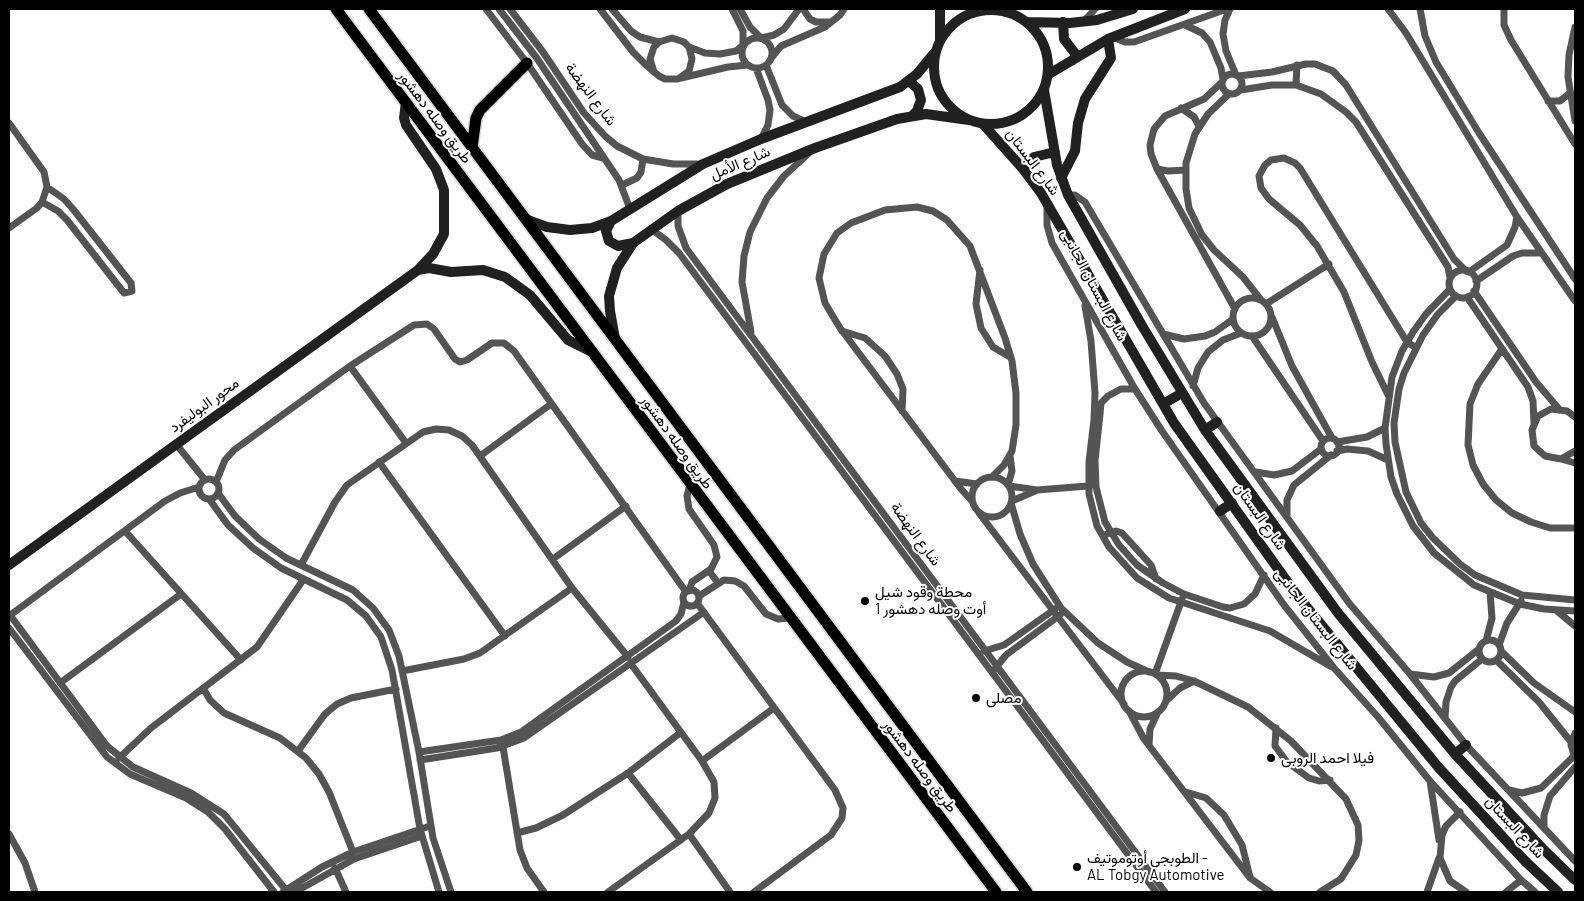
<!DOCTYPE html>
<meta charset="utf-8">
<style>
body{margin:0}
#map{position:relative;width:1584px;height:901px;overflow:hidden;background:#fff;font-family:Barlow,sans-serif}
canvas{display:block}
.frame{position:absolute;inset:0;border:10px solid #000;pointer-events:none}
</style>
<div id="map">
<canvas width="1584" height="901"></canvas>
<div class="frame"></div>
</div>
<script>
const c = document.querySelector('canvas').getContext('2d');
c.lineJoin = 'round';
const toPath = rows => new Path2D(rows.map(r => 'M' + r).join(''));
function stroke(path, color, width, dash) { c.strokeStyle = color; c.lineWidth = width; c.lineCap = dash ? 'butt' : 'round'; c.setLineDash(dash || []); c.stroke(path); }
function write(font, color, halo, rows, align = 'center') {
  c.font = font + ' Barlow,Vazirmatn,sans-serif'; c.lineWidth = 4; c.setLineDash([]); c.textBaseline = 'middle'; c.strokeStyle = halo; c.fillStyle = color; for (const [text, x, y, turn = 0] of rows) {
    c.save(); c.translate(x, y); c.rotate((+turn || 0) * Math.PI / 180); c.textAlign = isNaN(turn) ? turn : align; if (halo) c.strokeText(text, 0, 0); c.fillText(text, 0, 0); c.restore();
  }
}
const primary = toPath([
 [336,9,996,892],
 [369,9,1027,892],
 [472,148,476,118,480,110,527,63]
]);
stroke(primary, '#dbdbdb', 14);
stroke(toPath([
 [486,9,527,63,582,144,592,155,603,158],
 [499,9,536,57,619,180,630,209],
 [510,9,543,52,584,113,605,136,617,146,643,159,673,164,700,164],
 [600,9,633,52,646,65,659,76,665,79,678,79,689,71,692,59,689,47,684,42,672,38,659,42,654,47,650,59,654,72],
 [612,9,631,31,640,37,659,42],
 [732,9,743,31,743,45],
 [740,9,750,27,760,37],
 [803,9,810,19,816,22,829,22],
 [1230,9,1225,20,1223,34,1226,51,1236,75],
 [1388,9,1406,33,1517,217,1575,301],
 [1420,9,1425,36,1436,62,1479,133,1575,279],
 [1504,9,1504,25,1511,40,1575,144],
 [1083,22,1095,9],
 [1185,25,1202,33,1210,42,1221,68,1223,79],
 [1575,27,1569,55,1568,77,1575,121],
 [1113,37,1125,42,1134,42,1227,9],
 '742 53a15 15 0 1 1 30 0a15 15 0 1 1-30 0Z',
 [762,38,774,35,784,29,799,9],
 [689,47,705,53,720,54,736,51,742,46],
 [772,57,781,46,825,27,840,15,844,9],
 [766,65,782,105,793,116,806,122],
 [756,68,768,100,770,110,768,125,761,139],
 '1222 84a10 10 0 1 1 20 0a10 10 0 1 1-20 0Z',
 [1238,76,1272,72,1306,64,1315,64,1333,71,1346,85,1454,259,1466,271],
 [681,78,728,67,748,65],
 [1222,82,1204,99,1165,116,1154,129,1150,145,1151,154,1157,169,1235,309],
 [1296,85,1297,65],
 [1241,90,1272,85,1296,85,1321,94,1346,112,1356,122,1448,267,1450,278],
 [1229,94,1208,114,1195,134,1186,163,1186,189,1189,208,1202,235,1214,250,1243,277,1261,300],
 [1548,101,1560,101,1570,93],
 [1181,108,1194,117,1199,126],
 [9,123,44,172,47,187,42,202,37,208,9,228],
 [1157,169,1168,171,1185,170],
 [622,185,637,178,641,172,643,159],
 [1068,195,1075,195,1085,202,1204,403,1349,603,1410,674,1466,745,1575,861],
 [42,202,58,211,67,220,124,293,132,291,131,283,73,209,64,199,47,187],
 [1047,206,1047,225,1052,243,1135,389,1162,431,1284,605,1334,668,1378,717,1430,781,1521,880,1535,892],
 [678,211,678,226,686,248,1165,892],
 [651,229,666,240,679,253,1156,892],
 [980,270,976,304,981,328,993,347,1010,357],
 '1449 284a14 14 0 1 1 28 0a14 14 0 1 1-28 0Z',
 [1469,272,1507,245,1515,227,1517,217],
 [1476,281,1513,256,1522,253,1541,253],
 [1450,289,1426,314,1413,332,1402,351,1392,377,1385,428,1386,444,1391,477,1397,494,1413,526,1434,553,1474,585,1520,604,1544,609,1575,611],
 [1474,291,1536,382,1559,409],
 [1456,296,1438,314,1423,335,1404,373,1399,389,1394,423,1395,442,1406,492,1421,523,1433,538,1460,564,1475,575,1522,595,1575,600],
 [1467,297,1528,387,1533,401,1534,423],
 '1233 317a19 19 0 1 1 38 0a19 19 0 1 1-38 0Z',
 [1266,304,1329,264],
 [1085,306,1091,341,1095,393,1094,420,1089,462,1089,494,1097,526,1109,547,1137,578,1169,598,1270,631,1330,666],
 [1272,317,1292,366,1332,438],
 [842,331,865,338,885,356,897,374,903,389,902,411],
 [751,332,742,282,744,256,750,232,767,198,784,176,809,153],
 [1163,334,1184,339,1205,336,1215,332,1233,319],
 [1252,336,1323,441],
 [1502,349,1478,384,1470,404,1468,445,1473,465,1483,484,1496,500,1512,513,1531,522,1550,528,1575,528],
 [350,366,406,443],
 [1193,386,1198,368,1208,352,1223,340,1241,333],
 [1135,389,1121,389,1108,396,1101,403,1100,414,1095,461,1096,487,1105,522,1119,545,1137,565,1163,583,1184,594,1223,607,1230,608,1244,604,1255,594,1264,575],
 [1388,395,1372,362,1344,292,1317,246,1300,225,1269,199,1261,188,1259,176,1265,165,1271,160,1284,158,1295,163,1300,168,1407,342,1415,347],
 [1575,417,1567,411,1551,409,1538,416,1532,430,1534,446,1545,456,1561,459,1575,451],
 '1321 447a9 9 0 1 1 18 0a9 9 0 1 1-18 0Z',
 [1337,442,1367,437,1385,428],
 [176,444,205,480],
 [1337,451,1347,449,1368,451,1388,460],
 [480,456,551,404],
 [1561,459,1575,463],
 [379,462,505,636],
 [1256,472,1274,475,1292,471,1321,449],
 '972 497a20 20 0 1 1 40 0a20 20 0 1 1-40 0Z',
 '199 489a10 10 0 1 1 20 0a10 10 0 1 1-20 0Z',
 [955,481,977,484],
 [216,482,225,460,234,450,350,366,414,325,427,324,434,329,455,359,460,362,467,360,492,343,504,343,514,351,686,592],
 [1008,485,1012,471,1010,456],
 [1009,486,1037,490,1088,486],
 [218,493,235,516,259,539,286,558,353,590,373,608,389,630,399,656,419,752,433,838,451,892],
 [209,499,228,525,253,548,281,568,347,600,366,616,381,637,392,670,420,829,439,892],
 [972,501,961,489,840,328,825,303,819,278,824,254,837,233,851,223,885,210,917,207,933,211,947,220,970,246,1005,338,1012,361,1016,393,1016,425,1012,451,1004,465,992,477],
 [1012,501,1035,491],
 [1011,503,1020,534,1033,564,1061,608,1098,643,1127,662,1149,672],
 [979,513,1124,704],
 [1287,517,1287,500,1294,485,1331,455],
 [125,531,241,660],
 [1107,534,1116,531,1122,533,1151,565,1156,579],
 [553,559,626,506],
 [301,565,335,502,347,485,423,432,436,429,449,430,462,436,472,445,572,588,628,657],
 [709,571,718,583],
 '683 598a8 8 0 1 1 16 0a8 8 0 1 1-16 0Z',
 [689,591,692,582,711,569,717,557,714,545,689,509,687,496,690,484],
 [699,596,724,580,735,581,744,586,766,614,778,619,790,618],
 [697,603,835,790,843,808,842,818,831,835,754,892],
 [1557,611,1575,626],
 [10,615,107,746,133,767,191,793,224,814,286,890],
 [9,616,165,501,180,493,199,487],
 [9,628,107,757,130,774,186,798,208,812,225,829,274,892],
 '1479 651a11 11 0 1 1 22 0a11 11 0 1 1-22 0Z',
 [1486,641,1492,618,1490,592],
 [1499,645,1507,623,1521,601],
 [984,651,1004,645,1055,609],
 [1501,651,1534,683,1575,712],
 [1496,660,1539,702,1571,742],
 [994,670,1006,655,1060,615],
 [402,671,464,659,480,653,572,588],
 '1121 694a23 23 0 1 1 46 0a23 23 0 1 1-46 0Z',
 [1155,674,1182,599],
 [1410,674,1434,677,1449,673,1479,649],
 [1157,675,1176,676,1194,681,1248,707,1291,741,1346,799,1358,825,1359,840,1356,855,1341,879,1320,892],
 [60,683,181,594],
 [203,688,210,700,224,713,280,738,306,758,319,774,329,792,353,852],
 [1166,701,1180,688,1194,681],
 [1129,711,1144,739,1250,878,1270,892],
 [1445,718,1446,702,1451,687,1455,681,1482,659],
 [1276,728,1275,746,1287,762,1309,778,1319,781,1330,780],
 [1575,733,1571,745,1575,758],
 [1149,745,1150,729,1158,712],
 [503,747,520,850,527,868,544,892],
 [298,751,325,714,337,704,351,698,396,689],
 [419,752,501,740,521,732,676,621,681,614,684,602],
 [119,758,151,728,257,647,303,580],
 [420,760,497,748,524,738,704,612],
 [702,761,774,708],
 [628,773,681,840],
 [1430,781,1439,840],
 [1509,790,1522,793,1541,788,1574,756],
 [1186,792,1206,798,1224,815,1242,845,1250,877],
 [1460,812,1446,826,1442,835,1440,858,1450,881,1466,892],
 [1544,828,1544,815,1550,796,1575,767],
 [517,833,536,828,563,815,628,773,680,733],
 [9,834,25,863,35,892],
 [689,834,730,892],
 [335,868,346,892],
 [283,892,322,867,353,852,430,826],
 [295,892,354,859,422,836],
 [608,892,689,834,709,813,715,798,714,782,702,761,631,664],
 [1427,892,1439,858],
 [1506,892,1521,880]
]), '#545454', 7);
stroke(toPath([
 [940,9,940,40],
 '934 67a57 57 0 1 1 114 0a57 57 0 1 1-114 0Z',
 [1027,22,1070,23,1097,20,1133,9],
 [1063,22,1064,39,1077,56],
 [1049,74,1108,39,1185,9],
 [909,81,918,89,921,100,917,111,912,116],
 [1044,90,1057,165,1068,195,1141,324,1205,430,1338,613,1455,754,1542,848,1575,880],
 [983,124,1023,169,1041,193,1174,423,1296,594,1439,768,1525,861,1558,892],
 [1023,169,1034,157,1055,152],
 [1061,178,1075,151,1078,123,1085,99,1111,58,1108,39],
 [525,219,547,227,570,230,592,228,611,221,703,164,761,139,900,87,917,74,936,51],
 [611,221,606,231,609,241,618,246,633,243],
 [418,270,429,268,451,272,483,270,505,277,530,295,568,340,594,353],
 [615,339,610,311,609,296,617,268,633,243,678,211,727,184,815,148,897,119,926,114,969,120],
 [1163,404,1182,393],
 [1205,430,1217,422],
 [1220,511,1232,503],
 [9,565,418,270,433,254,444,234,444,190,436,169,406,125,404,118,406,102],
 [1455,754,1466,745]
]), '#212121', 10);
stroke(primary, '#000', 11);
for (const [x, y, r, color] of [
 [865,601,5,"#000"],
 [976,698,5,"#000"],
 [1271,758,5,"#000"],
 [1077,867,5,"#000"]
]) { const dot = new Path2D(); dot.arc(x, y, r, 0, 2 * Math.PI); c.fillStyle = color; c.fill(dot); stroke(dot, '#fff', 2); }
write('15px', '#000', '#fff', [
 ["شارع النهضة",591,94,53],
 ["طريق وصله دهشور",435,117,53],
 ["شارع البستان",1033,162,53],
 ["شارع الأمل",740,163,-23],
 ["شارع البستان الجانبى",1094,285,62],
 ["محور البوليفرد",204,405,-36],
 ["طريق وصله دهشور",677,442,54],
 ["شارع البستان",1260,516,55],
 ["شارع النهضة",916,534,54],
 ["شارع البستان الجانبى",1316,619,52],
 ["طريق وصله دهشور",920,766,53],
 ["شارع البستان",1515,827,47]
]);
write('15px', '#000', '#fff', [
 ["محطة وقود شيل",875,592],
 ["أوت وصله دهشور 1",875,609],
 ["مصلى",986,698],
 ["فيلا احمد الروبى",1281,758],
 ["الطوبجى أوتوموتيف -",1087,858],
 ["AL Tobgy Automotive",1087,875]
], 'left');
</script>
